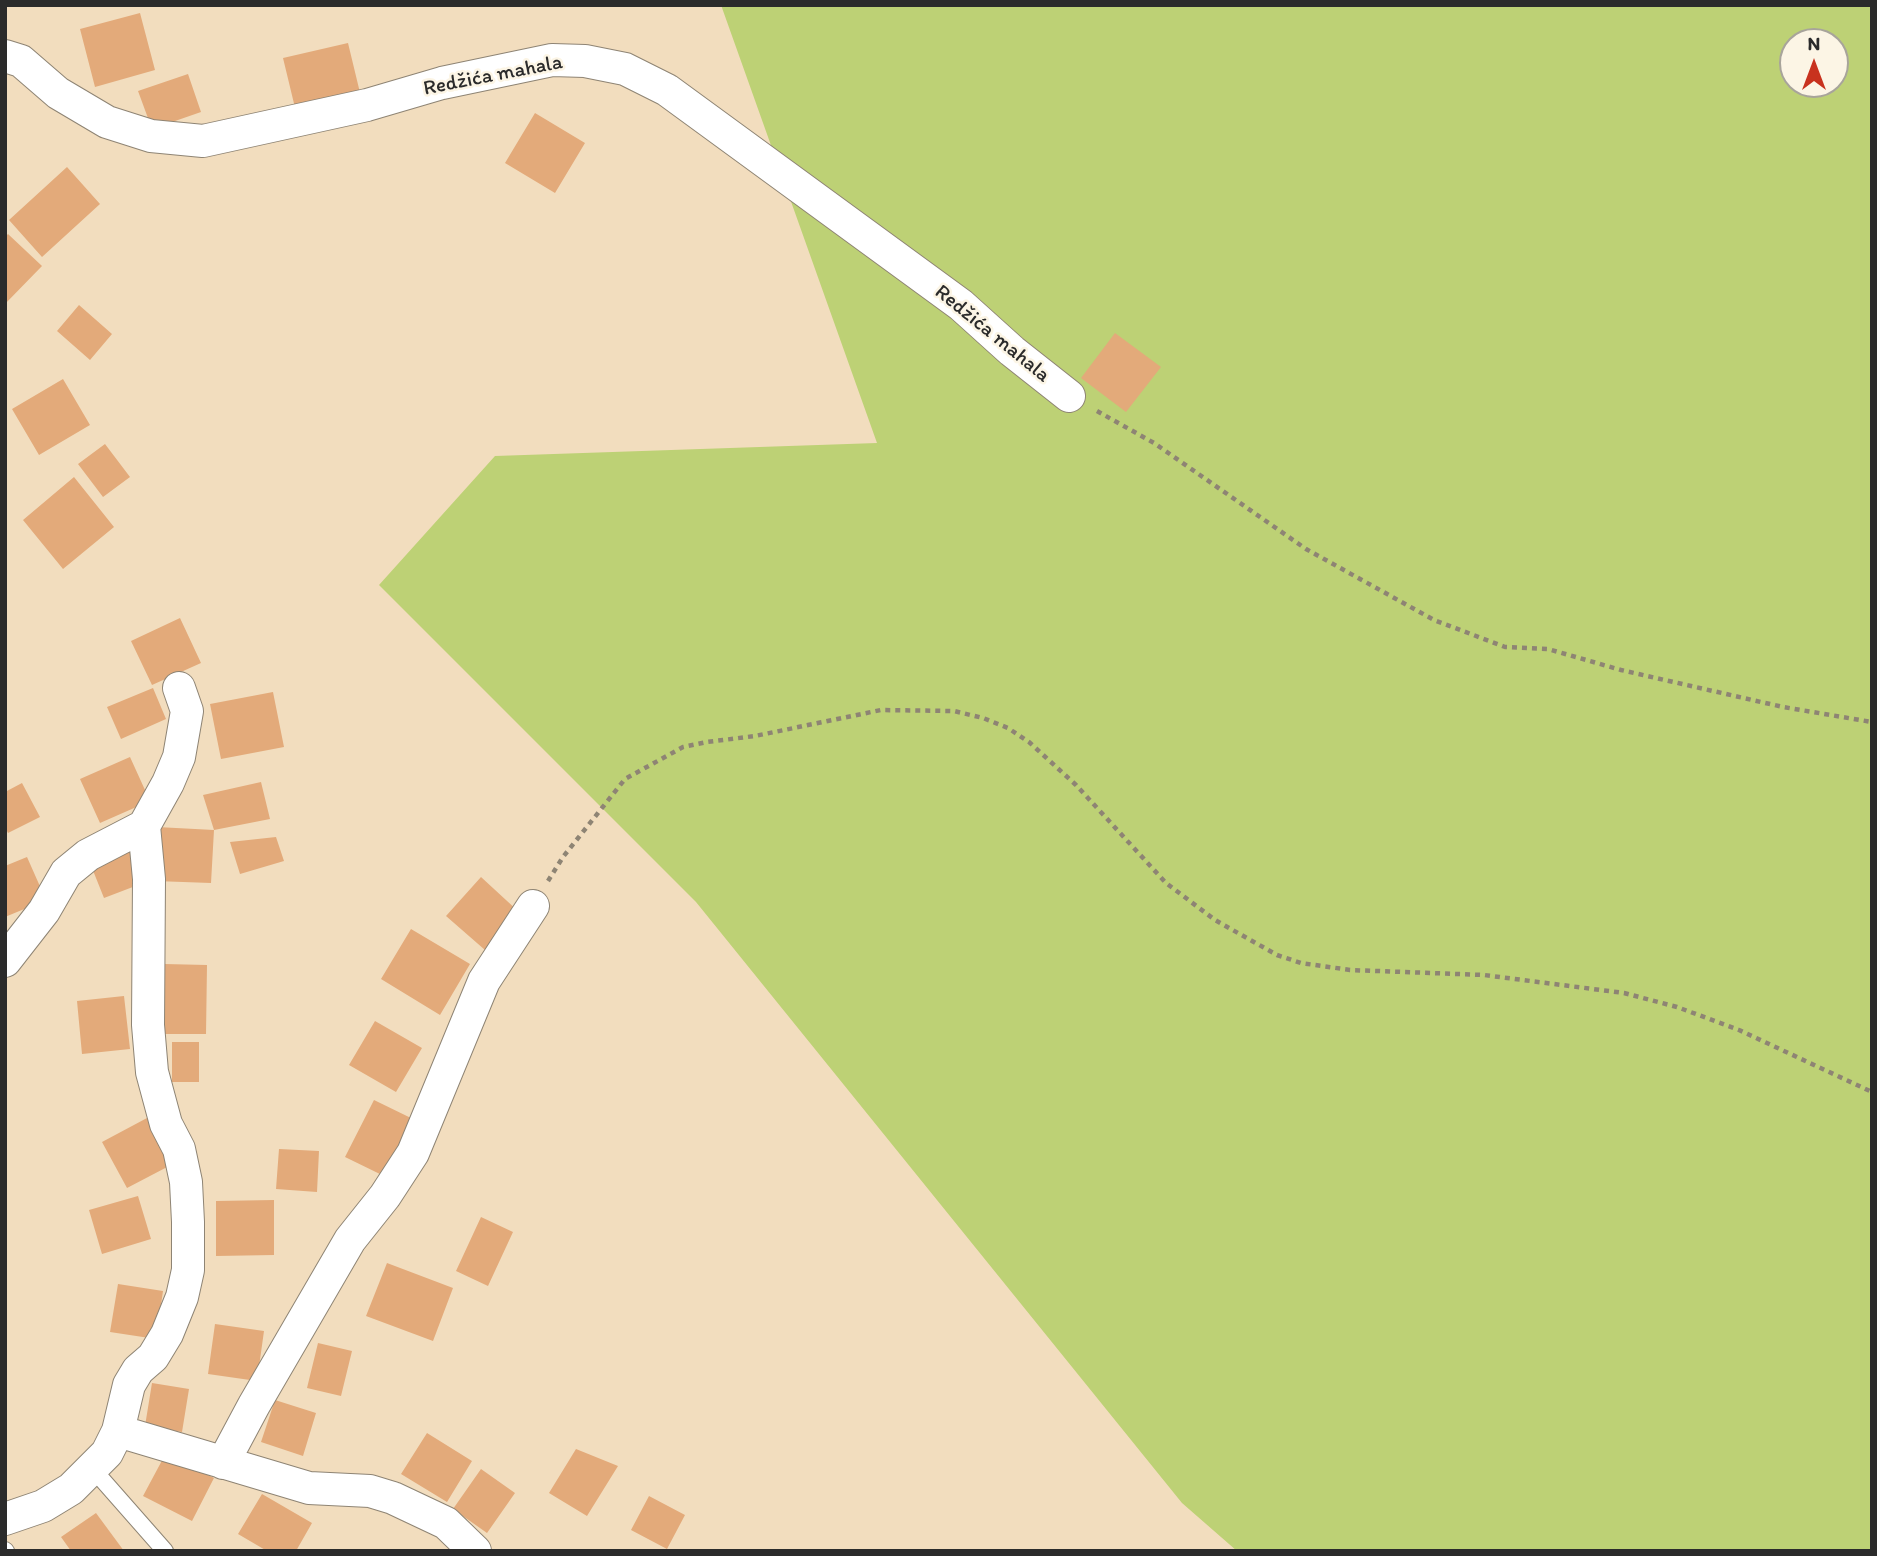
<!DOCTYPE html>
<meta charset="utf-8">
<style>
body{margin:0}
#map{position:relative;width:1877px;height:1556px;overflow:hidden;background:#f2ddbe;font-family:Itim,sans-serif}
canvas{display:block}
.frame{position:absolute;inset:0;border:7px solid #2b2b2b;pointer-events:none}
.north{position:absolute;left:1779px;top:28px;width:70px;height:70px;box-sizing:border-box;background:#fcf5e5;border:2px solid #a8a49b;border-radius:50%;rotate:0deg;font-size:19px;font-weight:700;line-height:28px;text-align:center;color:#2b2b2b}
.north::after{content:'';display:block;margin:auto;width:24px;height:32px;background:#c8321e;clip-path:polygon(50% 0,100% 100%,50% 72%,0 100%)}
</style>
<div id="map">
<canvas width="1877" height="1556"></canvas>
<div class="frame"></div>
<div class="north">N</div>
</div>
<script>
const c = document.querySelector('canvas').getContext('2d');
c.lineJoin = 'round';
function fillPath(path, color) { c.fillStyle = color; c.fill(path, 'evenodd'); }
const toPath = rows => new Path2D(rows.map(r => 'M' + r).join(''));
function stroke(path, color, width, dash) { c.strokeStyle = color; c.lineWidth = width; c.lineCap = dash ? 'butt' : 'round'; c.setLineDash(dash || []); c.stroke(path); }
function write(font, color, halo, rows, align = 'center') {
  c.font = font + ' Itim,sans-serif'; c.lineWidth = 5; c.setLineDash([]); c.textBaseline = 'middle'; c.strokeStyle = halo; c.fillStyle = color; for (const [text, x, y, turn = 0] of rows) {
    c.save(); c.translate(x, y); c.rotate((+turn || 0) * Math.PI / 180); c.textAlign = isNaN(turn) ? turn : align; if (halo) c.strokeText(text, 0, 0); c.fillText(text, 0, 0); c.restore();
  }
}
fillPath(toPath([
 [721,5,1872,5,1872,1551,1237,1551,1182,1503,696,902,379,585,495,456,877,443],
 [1793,42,1835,42,1835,84,1793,84]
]), '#bdd175');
fillPath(toPath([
 [140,13,155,70,95,87,80,29],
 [348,43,362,101,297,116,283,58],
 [188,74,201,112,152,129,138,91],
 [535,113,585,143,555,193,505,163],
 [67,167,100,204,42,257,9,220],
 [8,234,42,266,5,304,5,237],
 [79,305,112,334,90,360,57,331],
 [1115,333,1161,367,1126,412,1081,378],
 [63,379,90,425,39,455,12,409],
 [105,444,130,477,103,497,78,464],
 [74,477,114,527,63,569,23,520],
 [180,618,201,663,152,685,131,641],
 [153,688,166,719,121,739,107,707],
 [273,692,284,747,221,759,210,704],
 [130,757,150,801,100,823,80,779],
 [261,782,270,819,214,830,203,795],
 [22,783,40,817,8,833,5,827,5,792],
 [157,827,214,830,211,883,155,881],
 [276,837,284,861,240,874,230,842],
 [129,848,138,885,104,898,90,863],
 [27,857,46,900,5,917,5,866],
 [481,877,519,912,485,950,446,916],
 [411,929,470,964,440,1015,381,979],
 [164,964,207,965,206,1034,164,1034],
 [124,996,130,1049,82,1054,77,1001],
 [375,1021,422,1048,396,1092,349,1065],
 [172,1042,199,1042,199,1082,172,1082],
 [374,1100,413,1119,384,1176,345,1157],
 [147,1118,171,1165,127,1188,102,1142],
 [279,1149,319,1151,317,1192,276,1189],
 [138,1196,151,1239,102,1254,89,1210],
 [274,1200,274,1255,216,1256,216,1201],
 [481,1217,513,1232,488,1286,456,1271],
 [387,1263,453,1288,433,1341,366,1316],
 [118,1284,163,1291,156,1339,110,1332],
 [215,1324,264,1331,257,1381,208,1374],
 [318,1343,352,1351,341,1396,307,1388],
 [152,1383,189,1389,182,1432,145,1426],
 [275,1400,316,1413,303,1456,261,1442],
 [427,1433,472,1461,447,1502,401,1474],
 [576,1449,618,1466,587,1516,549,1493],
 [166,1453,214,1478,192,1521,143,1496],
 [481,1469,515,1493,487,1533,453,1509],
 [262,1494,312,1523,296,1551,267,1551,238,1534],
 [649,1496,685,1515,667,1549,631,1530],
 [96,1513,124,1551,71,1551,61,1537]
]), '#e3aa7a');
const service = toPath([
 [92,1468,165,1551],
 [5,1550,6,1551]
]);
const minor = toPath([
 [5,56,21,61,58,93,107,122,151,136,203,141,367,105,442,83,552,60,585,61,625,69,667,90,961,305,1012,351,1069,396],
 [5,961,44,911,66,873,88,855,144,826,168,783,179,757,187,711,179,688],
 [118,1431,129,1385,138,1370,153,1357,167,1334,182,1297,188,1270,188,1222,186,1182,179,1149,166,1124,152,1072,148,1025,149,879,144,826],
 [223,1463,254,1405,350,1240,385,1196,413,1153,484,981,533,906],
 [5,1519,43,1506,71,1489,107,1453,118,1431,309,1488,370,1491,393,1498,446,1523,475,1551]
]);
stroke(service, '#8e8474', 18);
stroke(minor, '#8e8474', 34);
stroke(toPath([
 [1097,411,1154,443,1306,549,1434,620,1505,647,1548,649,1621,670,1783,707,1872,722],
 [548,881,563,857,625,779,683,747,707,742,755,736,881,710,954,711,983,718,1008,728,1029,742,1076,785,1166,883,1215,920,1277,955,1301,963,1350,970,1484,975,1624,993,1677,1007,1739,1030,1872,1092]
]), '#8e8474', 4.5, [5, 5]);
stroke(service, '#fff', 16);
stroke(minor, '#fff', 32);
write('21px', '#2b2b2b', '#fcf5e5', [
 ["Redžića mahala",493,76,-11],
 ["Redžića mahala",992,334,39]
]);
</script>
